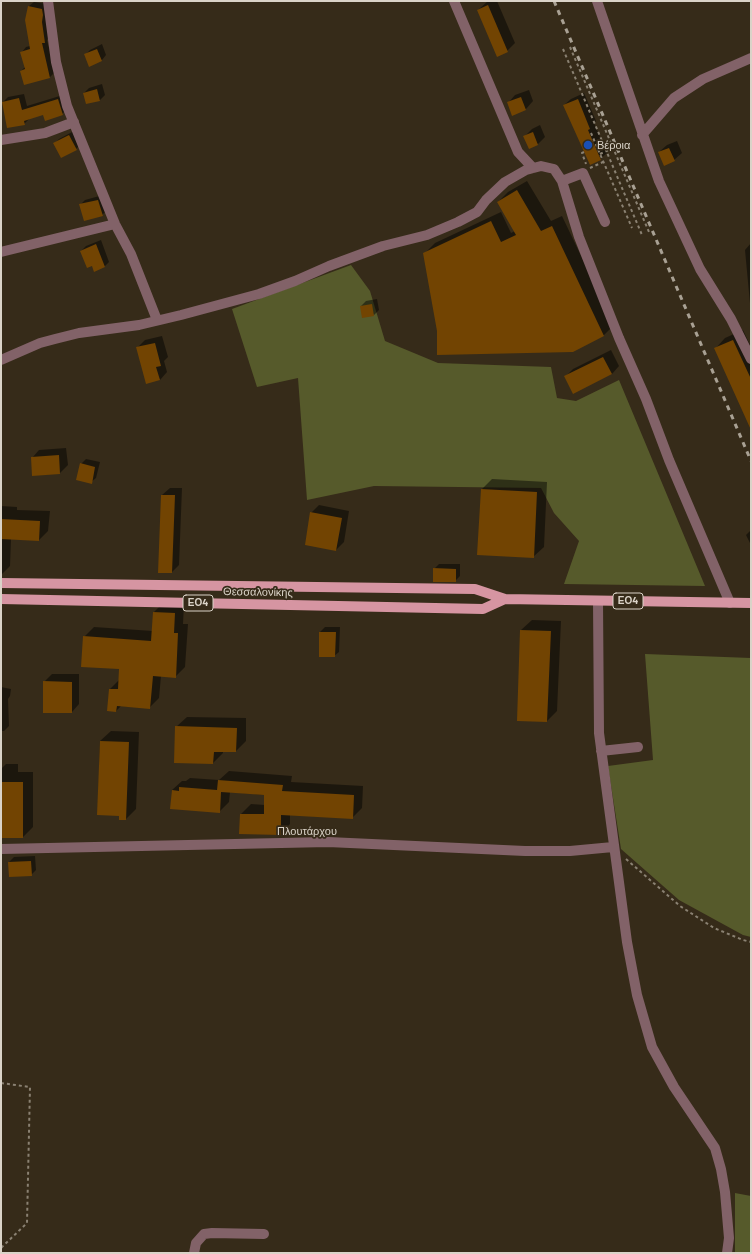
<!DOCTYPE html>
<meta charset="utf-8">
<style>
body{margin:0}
#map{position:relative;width:752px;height:1254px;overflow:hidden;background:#362b19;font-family:Barlow,sans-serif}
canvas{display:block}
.frame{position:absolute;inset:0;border:2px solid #dad3c8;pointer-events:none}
</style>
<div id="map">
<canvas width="752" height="1254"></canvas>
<div class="frame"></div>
</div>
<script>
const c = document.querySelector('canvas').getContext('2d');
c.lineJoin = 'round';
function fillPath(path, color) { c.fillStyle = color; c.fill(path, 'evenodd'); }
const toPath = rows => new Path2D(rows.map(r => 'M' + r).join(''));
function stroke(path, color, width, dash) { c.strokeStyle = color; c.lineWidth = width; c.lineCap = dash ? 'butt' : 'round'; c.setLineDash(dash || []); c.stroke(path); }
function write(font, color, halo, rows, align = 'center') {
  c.font = font + ' Barlow,sans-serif'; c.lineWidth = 3.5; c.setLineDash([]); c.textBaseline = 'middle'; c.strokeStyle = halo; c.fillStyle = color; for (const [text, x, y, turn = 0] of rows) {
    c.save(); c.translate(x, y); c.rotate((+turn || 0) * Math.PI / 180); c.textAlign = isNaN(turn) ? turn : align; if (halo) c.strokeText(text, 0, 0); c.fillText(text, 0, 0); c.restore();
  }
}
fillPath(toPath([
 [351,265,370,291,385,341,438,363,551,367,557,398,576,401,619,380,705,586,564,584,579,541,554,513,541,488,374,486,307,500,298,378,257,387,232,309],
 [645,654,751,658,751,937,743,935,679,900,621,849,608,766,653,760],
 [735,1193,751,1196,751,1253,735,1253]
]), '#565a2b');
fillPath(toPath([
 [488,1,497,1,515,43,507,51,478,10],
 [34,2,47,4,49,37,47,40,55,72,50,77,21,71,26,66,22,52,26,47,30,46,29,6],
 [102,44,106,55,102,60,85,55,90,50],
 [102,84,105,95,100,100,87,103,84,93,89,88],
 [529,90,533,101,526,109,513,114,508,103,515,95],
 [584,93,596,121,594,123,607,153,600,159,564,105,571,99],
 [24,94,27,106,63,95,67,109,62,114,44,114,30,118,24,124,3,102,8,97],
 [540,125,545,137,538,144,525,136,532,129],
 [74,131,81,144,76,149,54,144,59,139],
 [677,141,682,153,674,160,659,152,667,145],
 [527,181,551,221,562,216,614,325,604,335,573,351,438,331,425,253,435,243,501,212,511,233,515,231,498,202,508,192],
 [103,195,107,210,102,215,80,205,85,200],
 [101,240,109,262,104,267,92,265,81,251,86,246],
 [751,243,751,314,745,250],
 [377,299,379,310,374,315,361,306,366,301],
 [743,330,751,347,751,427,715,349,725,338],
 [162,336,168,357,164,361,167,372,160,380,137,348,145,340],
 [611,350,619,366,612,374,565,377,573,369],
 [66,448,68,465,60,473,32,458,39,450],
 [86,459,100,462,96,478,91,482,81,464],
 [492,479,547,482,544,547,533,557,482,489],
 [170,488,182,488,179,565,172,572,162,495],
 [319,505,349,511,344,542,336,550,311,513],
 [1,506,17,507,17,510,50,511,48,531,39,540,11,539,10,566,1,575],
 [751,530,751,545,746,535],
 [439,564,460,564,460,576,455,581,434,569],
 [163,603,184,604,183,624,188,624,185,667,175,677,161,676,159,698,149,708,121,706,116,711,110,689,119,680,120,668,84,637,94,627,153,631,154,612],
 [532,620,561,621,557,711,547,721,518,720,521,630],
 [325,627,340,627,339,652,334,656,320,656,320,632],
 [52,674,79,674,79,704,72,712,44,682],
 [1,687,11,689,10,696,8,699,9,726,4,731,1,731],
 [187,717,246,718,246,741,236,751,223,751,223,753,213,763,176,727],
 [111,731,139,732,136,809,126,819,120,815,98,814,100,741],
 [6,764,18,764,18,772,33,772,33,827,23,837,1,837,1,769],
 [229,771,292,776,291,782,363,786,362,808,352,818,290,815,290,824,280,834,241,814,251,804,265,805,265,795,230,792,229,802,219,812,172,790,182,781,186,781,190,778,219,780],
 [35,856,36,870,31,875,9,862,14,857]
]), '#0007');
fillPath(toPath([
 [488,5,508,52,497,57,477,10],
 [28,6,42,9,43,15,42,22,45,43,42,43,50,78,24,85,20,71,25,69,20,52,30,49,25,20],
 [97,49,102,61,89,67,84,54],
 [97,89,100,101,86,104,83,93],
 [521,97,526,110,512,116,507,102],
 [19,98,22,110,58,99,63,115,45,121,43,115,24,121,25,125,7,128,2,102],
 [578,99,590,129,588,130,601,160,590,165,563,105],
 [533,132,538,145,529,149,523,136],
 [69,135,77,150,61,158,53,143],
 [669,148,675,161,664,166,658,152],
 [517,190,541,231,552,226,604,336,573,352,437,355,437,331,423,253,491,221,501,242,516,235,497,202],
 [98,200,103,216,84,221,79,204],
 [96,244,105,267,94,272,92,266,87,268,80,251],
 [372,304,374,316,362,318,360,306],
 [733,340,751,379,751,430,714,348],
 [155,343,161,366,156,367,160,380,146,384,136,347],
 [603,357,612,374,573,394,564,376],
 [59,455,60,474,32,476,31,457],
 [80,463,95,467,92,484,76,480],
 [481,489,537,492,534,558,477,555],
 [161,495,175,495,172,573,158,573],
 [310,512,342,518,336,551,305,545],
 [1,519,40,521,39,541,1,539],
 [433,568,456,569,456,582,433,582],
 [153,612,175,613,174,633,178,633,176,678,153,676,150,709,117,706,116,712,107,711,109,689,118,689,119,669,81,667,83,636,151,641],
 [520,630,551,631,547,722,517,721],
 [319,632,336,632,335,657,319,657],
 [43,681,72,682,72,713,43,713],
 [175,726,237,728,236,752,214,752,213,764,174,763],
 [100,741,129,742,126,820,119,820,119,816,97,815],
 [218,780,283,785,282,791,354,795,353,819,281,815,281,835,239,834,240,814,264,814,264,795,221,792,220,813,170,809,172,790,179,791,179,787,217,790],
 [1,782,23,782,23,838,1,838],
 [31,861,32,876,9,877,8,862]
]), '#724402');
stroke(toPath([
 [570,47,649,232],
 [563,49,642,235],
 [591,133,632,228],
 [584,152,582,153,586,164],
 [600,154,613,148],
 [590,168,603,162],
 [626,859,680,906,714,928,743,940,751,942],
 [1,1083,30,1087,27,1223,2,1247,1,1251]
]), '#8a8172', 2, [3, 3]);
stroke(toPath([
 [48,1,56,62,67,106,115,224,131,254,157,320],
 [454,1,518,152,533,168],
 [597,1,659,181,700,269,731,319,751,359],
 [642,135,674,98,703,79,751,58],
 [1,140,45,133,74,122],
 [562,181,583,173,605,222],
 [1,252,115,224],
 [1,360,40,343,55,339,79,333,139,325,181,315,259,294,295,281,329,266,383,246,427,235,458,222,477,212,486,200,505,182,526,170,541,166,554,169,562,181,579,237,619,338,646,399,669,460,730,603],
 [598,601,599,733,627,942,637,995,652,1047,674,1087,715,1148,721,1169,725,1192,729,1238,727,1253],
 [601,751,638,747],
 [1,849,328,842,525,851,570,851,613,847],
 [194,1253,196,1243,204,1234,212,1233,264,1234]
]), '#826268', 10);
stroke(toPath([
 [1,583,475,589,505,599,751,603],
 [1,599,483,609,505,599]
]), '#d695a2', 10);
stroke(toPath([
 [554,1,751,461]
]), '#a9a194', 3, [5, 5]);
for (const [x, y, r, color] of [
 [588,145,5,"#1a4fb4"]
]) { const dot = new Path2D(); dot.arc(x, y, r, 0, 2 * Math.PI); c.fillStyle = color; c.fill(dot); stroke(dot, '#362b19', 1.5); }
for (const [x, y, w] of [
 [628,601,30],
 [198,603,30]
]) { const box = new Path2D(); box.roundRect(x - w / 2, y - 8, w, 16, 3); c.fillStyle = '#362b19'; c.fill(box); stroke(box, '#dad3c8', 1); }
write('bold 10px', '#dad3c8', null, [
 ["ΕΟ4",628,601],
 ["ΕΟ4",198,603]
]);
write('11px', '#dad3c8', '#362b19', [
 ["Βέροια",597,145]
], 'left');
write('11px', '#dad3c8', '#362b19', [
 ["Θεσσαλονίκης",258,592,1],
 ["Πλουτάρχου",307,831]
]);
</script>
